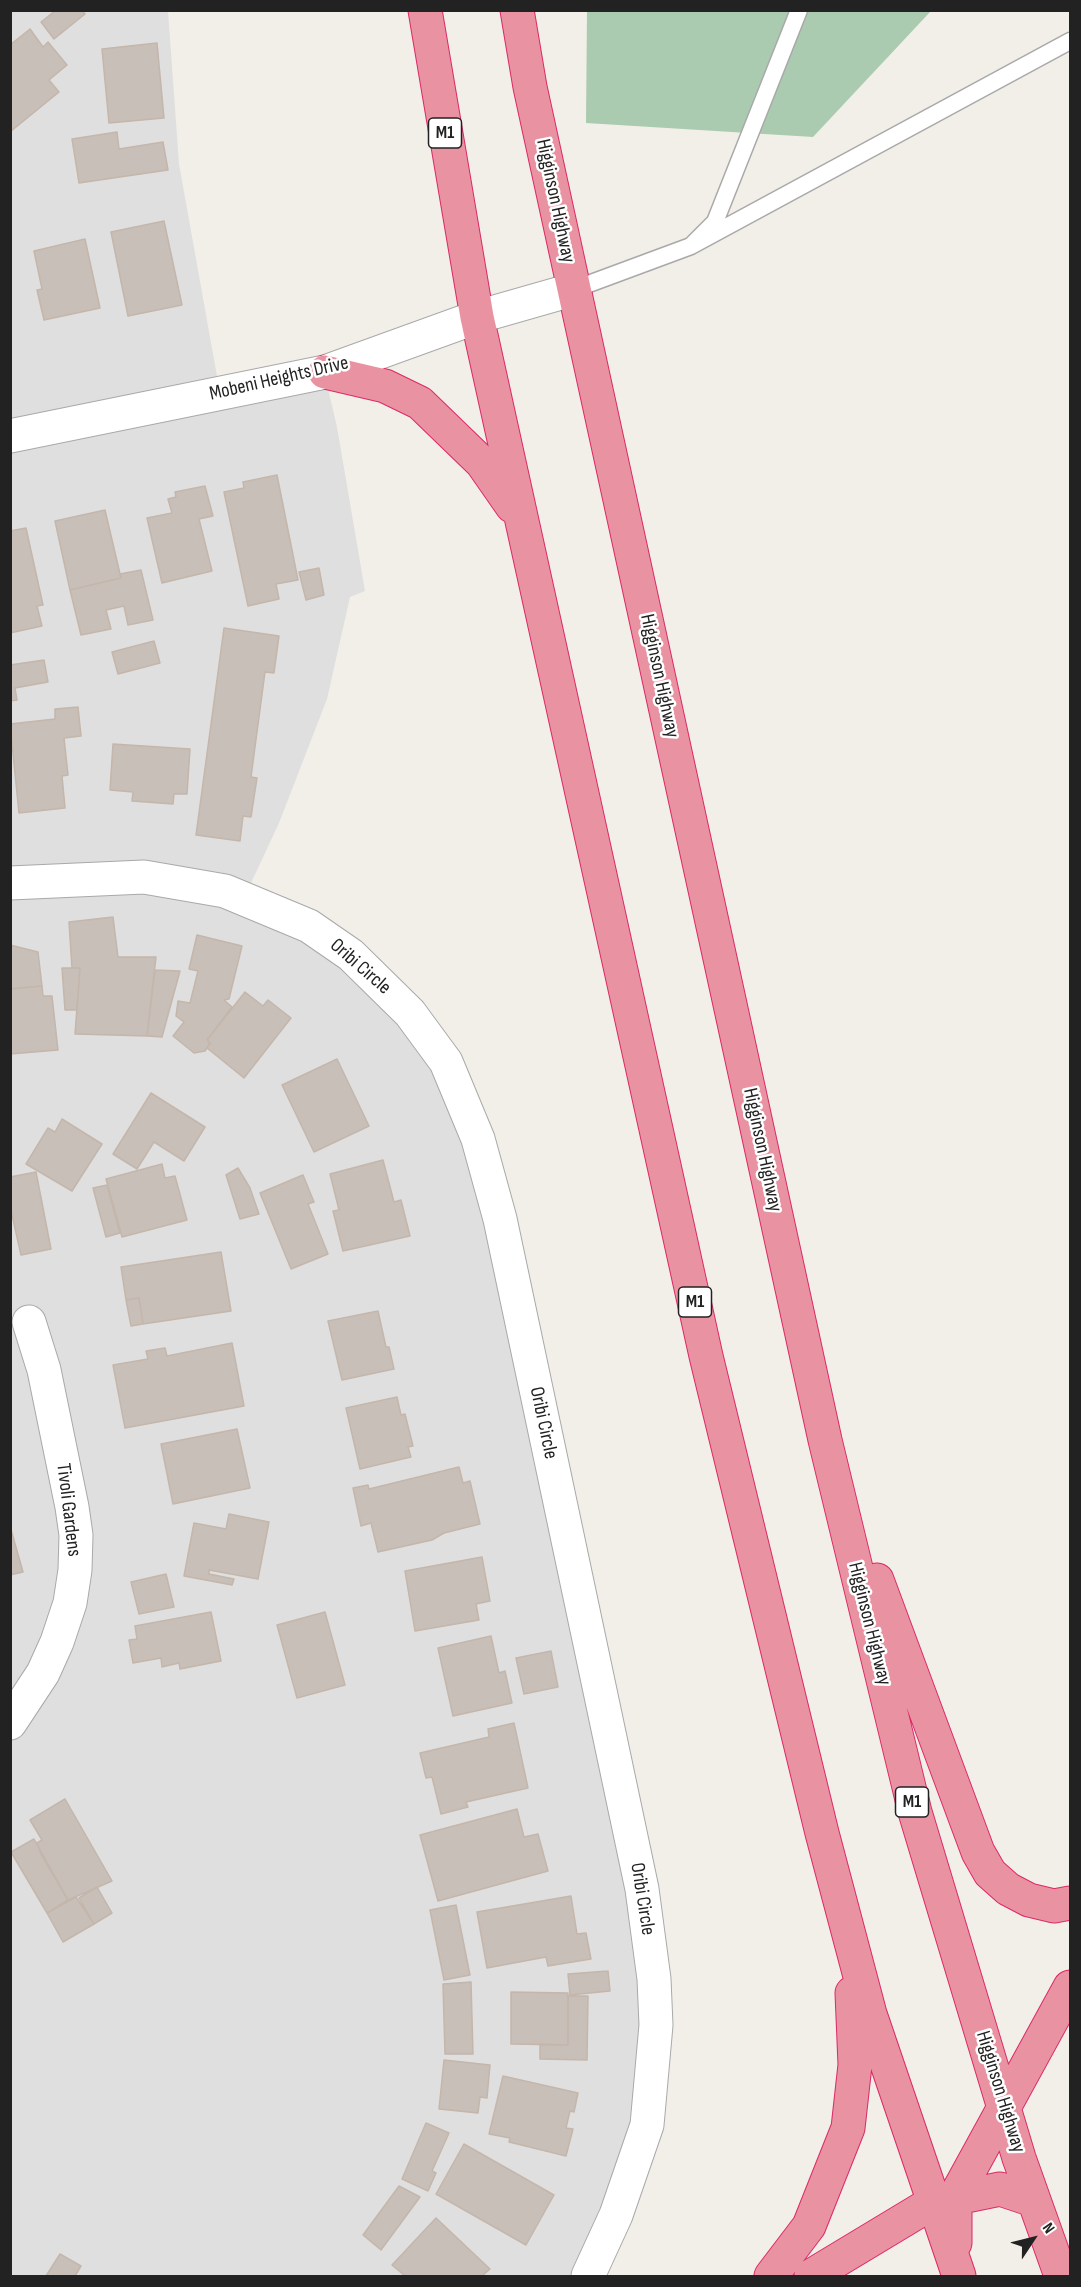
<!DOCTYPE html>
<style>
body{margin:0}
#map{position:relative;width:1081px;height:2287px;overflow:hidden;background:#f2efe9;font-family:"Sofia Sans Condensed",sans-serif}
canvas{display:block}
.frame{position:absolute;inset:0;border:12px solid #222;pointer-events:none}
.north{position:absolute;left:1003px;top:2209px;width:60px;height:60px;-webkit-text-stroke:4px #fff;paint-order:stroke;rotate:55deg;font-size:16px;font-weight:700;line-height:24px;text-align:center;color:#222}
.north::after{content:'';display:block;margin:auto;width:21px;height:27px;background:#222;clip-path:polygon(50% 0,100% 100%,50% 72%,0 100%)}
</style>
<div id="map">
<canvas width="1081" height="2287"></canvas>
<div class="frame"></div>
<div class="north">N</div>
</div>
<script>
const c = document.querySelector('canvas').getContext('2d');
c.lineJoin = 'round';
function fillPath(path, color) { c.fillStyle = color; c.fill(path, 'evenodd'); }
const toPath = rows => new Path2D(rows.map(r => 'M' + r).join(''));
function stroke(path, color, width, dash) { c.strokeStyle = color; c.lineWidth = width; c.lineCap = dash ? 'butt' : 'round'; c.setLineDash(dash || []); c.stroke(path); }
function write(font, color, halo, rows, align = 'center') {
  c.font = font + ' "Sofia Sans Condensed",sans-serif'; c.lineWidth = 5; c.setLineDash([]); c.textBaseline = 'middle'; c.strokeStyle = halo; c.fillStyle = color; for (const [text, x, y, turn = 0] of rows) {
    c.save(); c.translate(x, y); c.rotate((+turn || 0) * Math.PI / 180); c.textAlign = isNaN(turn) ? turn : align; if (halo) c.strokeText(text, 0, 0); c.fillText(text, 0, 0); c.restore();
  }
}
fillPath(toPath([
 [11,11,168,11,179,164,220,393,324,372,337,427,365,591,350,597,327,699,279,823,244,898,351,954,480,1139,658,2025,589,2276,11,2276]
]), '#e0dfdf');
fillPath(toPath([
 [587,11,931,11,813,137,586,123]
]), '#aacbaf');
const building = toPath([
 [56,10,82,10,85,14,54,39,41,22,56,10],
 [30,29,43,47,48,42,67,65,49,80,59,92,10,132,10,45,30,29],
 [157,43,164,118,109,123,102,49,157,43],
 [117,132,119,149,163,142,168,170,79,183,72,139,117,132],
 [164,221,182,305,128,316,111,232,164,221],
 [85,239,100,308,44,320,37,290,42,289,34,251,85,239],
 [277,475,298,580,276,584,279,599,248,606,224,492,244,488,243,482,277,475],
 [205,486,213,516,199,519,212,571,162,583,147,518,172,513,168,499,176,497,175,492,205,486],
 [105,510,121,578,70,590,55,521,105,510],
 [26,528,43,605,37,606,42,626,10,633,10,531,26,528],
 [319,568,324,595,306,600,299,572,319,568],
 [141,570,153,620,128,625,124,606,106,610,111,629,81,635,70,590,121,578,120,574,141,570],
 [224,628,279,636,274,673,265,672,251,777,257,778,251,817,243,816,240,841,196,835,224,628],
 [154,641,160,663,118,674,112,652,154,641],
 [44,660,48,682,15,688,17,700,10,701,10,665,44,660],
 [78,707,81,736,64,738,68,775,62,776,65,808,19,813,10,724,55,719,55,709,78,707],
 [113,744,190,749,187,794,174,794,173,804,132,801,133,792,110,790,113,744],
 [113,917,118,957,156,957,147,1036,75,1034,80,968,72,968,69,922,113,917],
 [197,935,242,946,229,999,224,1000,232,1007,207,1040,210,1043,205,1051,194,1053,173,1036,184,1022,176,1016,178,1001,190,1003,198,971,189,969,197,935],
 [10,945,38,952,42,986,10,989,10,945],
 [62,968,80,968,77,1010,65,1010,62,968],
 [155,970,180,971,162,1037,147,1036,155,970],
 [42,986,43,996,52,996,58,1050,10,1054,10,989,42,986],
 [245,992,263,1006,268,1000,291,1018,244,1078,207,1048,210,1043,207,1040,245,992],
 [337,1059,369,1126,314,1152,282,1085,337,1059],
 [151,1093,205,1127,184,1161,154,1142,137,1169,113,1154,151,1093],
 [62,1119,102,1144,72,1191,26,1164,48,1128,55,1132,62,1119],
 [383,1160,394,1202,401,1200,410,1236,343,1251,333,1211,339,1210,330,1174,383,1160],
 [162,1164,165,1178,175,1176,187,1220,122,1237,106,1179,162,1164],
 [238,1168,250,1188,259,1214,240,1219,226,1175,238,1168],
 [36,1172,51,1249,21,1255,10,1206,10,1177,36,1172],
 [303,1175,314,1202,308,1204,328,1254,291,1269,260,1193,303,1175],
 [107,1185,120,1233,106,1237,93,1188,107,1185],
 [221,1252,231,1311,143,1324,139,1298,126,1300,121,1267,221,1252],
 [139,1298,143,1324,131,1326,126,1300,139,1298],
 [378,1311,386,1347,389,1347,394,1369,342,1380,328,1321,378,1311],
 [232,1343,244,1406,125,1428,113,1365,148,1359,146,1351,165,1348,167,1356,232,1343],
 [397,1397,401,1415,405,1414,413,1446,408,1447,411,1457,360,1469,346,1408,397,1397],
 [237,1429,250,1488,173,1504,161,1444,237,1429],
 [459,1467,463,1483,470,1481,480,1524,444,1533,432,1540,378,1552,371,1523,361,1526,353,1488,368,1485,369,1489,459,1467],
 [229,1514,269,1522,258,1579,209,1570,209,1574,234,1579,232,1585,184,1576,194,1523,226,1529,229,1514],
 [10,1526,23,1572,10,1575,10,1526],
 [482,1557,490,1601,476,1604,479,1620,415,1631,405,1571,482,1557],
 [166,1574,174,1607,139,1614,131,1582,166,1574],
 [211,1612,221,1661,180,1669,179,1663,162,1667,161,1658,133,1663,129,1640,137,1639,135,1626,211,1612],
 [325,1612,345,1685,297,1698,277,1625,325,1612],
 [491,1636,499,1673,505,1671,512,1703,453,1716,438,1648,491,1636],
 [551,1651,558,1687,524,1694,516,1658,551,1651],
 [514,1723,528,1788,466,1802,468,1807,441,1814,432,1777,426,1778,420,1753,489,1737,488,1729,514,1723],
 [65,1799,112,1881,68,1900,41,1854,37,1843,42,1840,30,1820,65,1799],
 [517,1809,524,1837,538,1834,548,1871,438,1901,420,1835,517,1809],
 [34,1839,68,1900,47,1913,11,1852,34,1839],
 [97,1887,112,1913,94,1924,79,1898,97,1887],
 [571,1896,577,1934,586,1933,591,1959,548,1966,546,1957,487,1968,477,1912,571,1896],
 [76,1897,94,1924,63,1942,47,1913,76,1897],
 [456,1905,470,1975,444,1980,430,1910,456,1905],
 [608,1971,610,1991,570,1995,568,1974,608,1971],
 [471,1982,473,2054,445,2054,443,1984,471,1982],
 [511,1992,568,1993,568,2045,511,2044,511,1992],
 [568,1996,588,1996,587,2060,540,2059,540,2044,568,2045,568,1996],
 [444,2060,490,2065,487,2098,480,2097,478,2113,439,2109,444,2060],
 [503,2076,578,2093,574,2112,570,2111,566,2128,573,2129,566,2156,509,2142,510,2138,489,2134,503,2076],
 [426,2123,449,2133,432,2171,436,2173,428,2191,402,2179,426,2123],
 [464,2144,554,2195,526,2245,436,2194,464,2144],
 [399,2186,420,2197,381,2250,363,2235,399,2186],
 [436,2218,490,2269,482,2276,405,2276,392,2265,436,2218],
 [60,2254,81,2266,75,2276,46,2276,60,2254]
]);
fillPath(building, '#c7bfb8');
stroke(building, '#c4b6ab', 1.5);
const lane = toPath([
 [691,246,1070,41],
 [575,289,691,246,715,222,799,10]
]);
const street = toPath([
 [10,436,325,372,477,317,575,289],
 [10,883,144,877,225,891,309,926,351,955,410,1013,446,1062,478,1139,500,1219,642,1889,654,1979,656,2025,647,2125,616,2215,588,2276],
 [10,1723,43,1673,57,1642,70,1603,75,1570,76,1535,72,1507,44,1370,29,1322]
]);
const highway = toPath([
 [425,10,477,317,706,1356,822,1833,870,2014,959,2276],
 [517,10,530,87,825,1440,915,1812,1019,2158,1061,2276],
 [325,372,385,386,420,403,482,463,512,506],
 [877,1580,978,1852,990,1873,1008,1889,1029,1900,1054,1906,1070,1903],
 [955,2243,955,2197,1070,1987],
 [771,2276,809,2226,848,2128,855,2065,852,1993],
 [811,2276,932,2203,1000,2189,1033,2200]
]);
stroke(lane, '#a9a9a9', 19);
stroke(street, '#a9a9a9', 35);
stroke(highway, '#dc2a67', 35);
stroke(lane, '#fff', 16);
stroke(street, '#fff', 33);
stroke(highway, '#e892a2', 33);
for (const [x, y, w] of [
 [445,133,33],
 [695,1302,33],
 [912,1802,33]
]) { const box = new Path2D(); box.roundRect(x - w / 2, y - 15, w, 30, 4.5); c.fillStyle = '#fff'; c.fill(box); stroke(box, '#222', 1.5); }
write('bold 18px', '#222', null, [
 ["M1",445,133],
 ["M1",695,1302],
 ["M1",912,1802]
]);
write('20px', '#222', '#fff', [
 ["Higginson Highway",555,201,78],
 ["Mobeni Heights Drive",279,379,-13],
 ["Higginson Highway",659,676,78],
 ["Oribi Circle",360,967,41],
 ["Higginson Highway",762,1150,78],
 ["Oribi Circle",543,1423,78],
 ["Tivoli Gardens",68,1510,83],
 ["Higginson Highway",869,1624,76],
 ["Oribi Circle",642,1899,81],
 ["Higginson Highway",1000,2092,73]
]);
</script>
